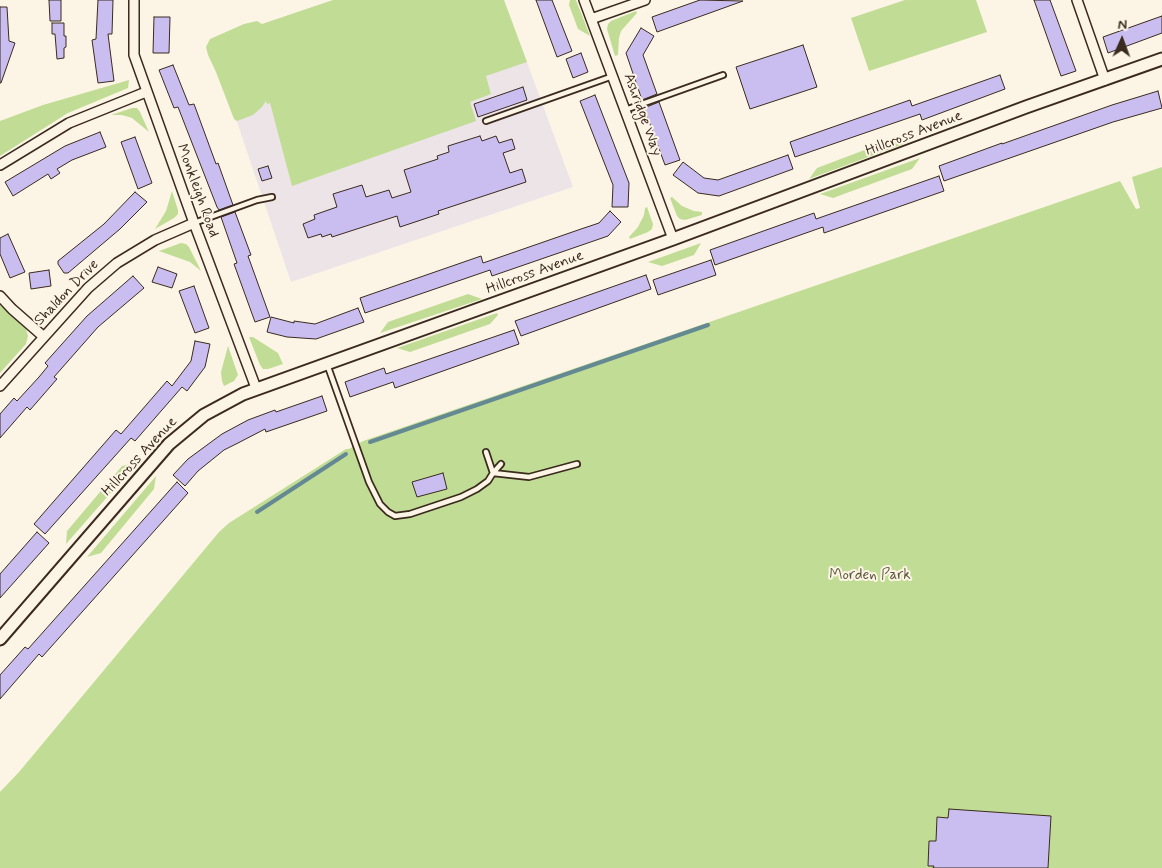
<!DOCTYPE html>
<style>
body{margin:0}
#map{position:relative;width:1162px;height:868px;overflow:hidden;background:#fcf5e5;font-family:Mynerve,sans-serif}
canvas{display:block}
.north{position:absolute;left:1097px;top:15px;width:50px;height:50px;-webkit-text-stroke:4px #fcf5e5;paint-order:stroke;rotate:2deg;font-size:14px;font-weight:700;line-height:20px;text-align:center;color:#3b2a1e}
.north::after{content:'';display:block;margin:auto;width:18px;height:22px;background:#3b2a1e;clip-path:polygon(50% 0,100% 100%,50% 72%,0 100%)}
</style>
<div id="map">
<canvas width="1162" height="868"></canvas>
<div class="north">N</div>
</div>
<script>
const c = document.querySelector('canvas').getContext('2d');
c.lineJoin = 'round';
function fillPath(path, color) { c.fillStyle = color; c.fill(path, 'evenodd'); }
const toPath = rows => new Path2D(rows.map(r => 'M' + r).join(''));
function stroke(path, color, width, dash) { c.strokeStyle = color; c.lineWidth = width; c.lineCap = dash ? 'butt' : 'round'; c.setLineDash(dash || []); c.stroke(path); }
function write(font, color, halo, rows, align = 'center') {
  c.font = font + ' Mynerve,sans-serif'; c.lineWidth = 4; c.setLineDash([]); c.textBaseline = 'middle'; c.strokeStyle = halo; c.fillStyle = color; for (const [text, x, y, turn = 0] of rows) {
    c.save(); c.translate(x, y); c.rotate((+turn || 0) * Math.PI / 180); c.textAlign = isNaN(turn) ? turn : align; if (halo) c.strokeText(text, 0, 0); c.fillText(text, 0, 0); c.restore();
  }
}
fillPath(toPath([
 [333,0,504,0,573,187,291,282,210,42]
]), '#ede4e8');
fillPath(toPath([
 [333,0,504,0,527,62,486,76,491,94,470,102,476,121,292,186,270,103,267,104,266,101,262,107,253,115,237,121,234,119,216,72,208,55,206,47,210,39,244,24,257,21,262,24],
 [570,0,576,0,590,36,578,29,569,5],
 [905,0,976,0,987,32,869,71,851,18],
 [636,11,637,13,621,31,619,38,618,55,615,56,607,29,608,24,611,21],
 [129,80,128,88,68,113,0,156,0,121,43,105],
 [132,108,137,108,140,112,149,132,132,118,122,115,111,115],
 [896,138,909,142,809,179,817,168],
 [920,158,912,169,833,198,820,194],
 [1162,167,1162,868,0,868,0,792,19,772,219,532,229,523,346,449,349,449,363,441,1120,181,1136,209,1140,208,1132,177],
 [172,191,178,210,178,214,174,218,155,229,166,211],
 [672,197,682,206,694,211,702,212,702,215,685,220,680,219,677,216,670,198],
 [647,207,653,224,652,229,648,232,630,239,629,237,638,227,644,215,645,208],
 [181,243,186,244,189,247,201,271,190,262,159,251],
 [701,243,694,255,662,266,648,262],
 [468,294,482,299,380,333,388,322],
 [0,301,26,329,28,336,26,344,0,373],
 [497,313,498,315,490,324,410,352,397,348],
 [249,337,253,337,278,353,283,364,268,369,263,369,260,365],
 [228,346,238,375,234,381,224,386,222,381,221,372],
 [135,463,136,464,66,544,67,531,122,466],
 [156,476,154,489,101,553,87,557]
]), '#c1dd95');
stroke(toPath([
 [370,442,708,325],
 [257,512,346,454]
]), '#648992', 4);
const building = toPath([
 [49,0,61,0,61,21,50,21,49,0],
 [98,0,113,0,112,34,108,34,114,81,98,83,92,40,96,39,98,0],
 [536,0,552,0,572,51,557,57,536,0],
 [700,0,743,1,657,32,652,17,700,0],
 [1034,0,1050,0,1076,71,1061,76,1034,0],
 [0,7,7,7,9,41,15,43,1,83,0,83,0,7],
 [1162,16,1162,33,1108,53,1103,37,1162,16],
 [154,17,170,17,169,53,153,53,154,17],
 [52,23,64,23,64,36,66,36,66,47,64,48,64,58,57,59,55,34,52,34,52,23],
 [641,28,654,36,643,55,657,94,642,100,626,53,641,28],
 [803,45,817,87,750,109,736,67,803,45],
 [581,53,588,72,573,78,566,59,581,53],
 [173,65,189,105,194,104,216,164,218,163,233,205,219,210,217,207,178,107,174,108,159,70,173,65],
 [1000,75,1005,89,922,120,920,114,795,157,790,142,910,100,912,106,1000,75],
 [523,87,527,100,478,117,474,104,523,87],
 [1158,91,1162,108,1113,122,944,181,939,166,1002,143,1002,144,1112,105,1158,91],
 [595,95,629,183,628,207,612,207,613,185,580,101,595,95],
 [659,102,680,160,665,165,644,108,659,102],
 [100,132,106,147,72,160,57,169,60,173,51,179,48,174,13,196,5,182,65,146,100,132],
 [480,136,482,141,496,136,499,143,512,139,515,149,503,153,510,173,522,169,526,182,438,211,439,214,400,227,397,216,332,237,331,234,322,237,321,234,308,238,303,224,315,219,314,215,337,207,333,194,362,185,366,197,389,190,392,198,411,192,404,170,438,159,437,156,449,152,448,146,480,136],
 [135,137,152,183,138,189,121,142,135,137],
 [788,155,793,169,719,196,698,193,673,175,683,162,704,178,718,180,788,155],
 [268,166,272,178,262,181,258,169,268,166],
 [939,176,944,191,824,233,823,227,715,265,710,250,814,213,816,219,939,176],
 [135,192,147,202,120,229,68,273,64,273,58,264,58,261,104,224,135,192],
 [610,211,621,222,608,236,492,276,490,270,365,313,360,298,481,256,483,263,581,229,599,223,610,211],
 [235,212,251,255,248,256,270,317,255,322,234,264,237,263,221,217,235,212],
 [8,234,25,272,10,278,0,254,0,238,8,234],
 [711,260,716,275,658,295,653,280,711,260],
 [158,267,177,274,172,288,152,282,158,267],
 [49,270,51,286,31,289,29,273,49,270],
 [646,275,651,289,521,336,515,321,646,275],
 [133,276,144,288,98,327,54,377,57,379,30,410,27,407,0,438,0,414,14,398,17,401,39,377,48,366,45,363,87,316,133,276],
 [194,286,209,328,195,333,179,291,194,286],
 [358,308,364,322,316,339,287,337,267,332,271,317,294,323,294,321,315,324,358,308],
 [514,330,519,344,395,388,393,382,350,397,345,382,384,368,386,374,514,330],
 [195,341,210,344,205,367,187,391,182,387,135,441,131,438,45,534,34,524,116,430,121,434,167,381,172,386,191,361,195,341],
 [322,396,327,411,266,432,265,429,238,443,224,450,198,471,185,486,173,475,188,459,222,434,248,420,275,410,276,412,322,396],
 [443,473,447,489,417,497,412,482,443,473],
 [177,482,188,493,42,657,39,654,0,699,0,675,25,647,28,649,177,482],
 [37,532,49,543,0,598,0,574,37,532],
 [949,809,1051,816,1048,868,933,868,934,866,928,866,929,841,936,841,937,817,948,818,949,809]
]);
fillPath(building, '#cabef0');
stroke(building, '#3b2a1e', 1);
const service = toPath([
 [625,110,723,75],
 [486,121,613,76],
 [194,223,257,200,272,197],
 [327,364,369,482,380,504,388,512,395,516,410,514,461,497,477,489,488,481,493,473,529,477,577,464],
 [486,452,493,473,501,464]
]);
const minor = toPath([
 [134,0,134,55,194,223,256,388],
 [584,0,673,239],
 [1077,0,1105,80],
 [591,19,645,0],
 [0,165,69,123,146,92],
 [0,296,12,309,44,337],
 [0,386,88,288,117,263,155,240,194,223]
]);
const tertiary = toPath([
 [0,639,169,444,204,415,243,394,673,239,1026,107,1162,59]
]);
stroke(service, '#3b2a1e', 8);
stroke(minor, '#3b2a1e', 12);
stroke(tertiary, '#3b2a1e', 15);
stroke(service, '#fcf5e5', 4.5);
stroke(minor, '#fcf5e5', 9);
stroke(tertiary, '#fcf5e5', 11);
write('15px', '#3b2a1e', '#fcf5e5', [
 ["Ashridge Way",642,115,70],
 ["Hillcross Avenue",914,134,-21],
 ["Monkleigh Road",197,191,70],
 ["Hillcross Avenue",535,273,-20],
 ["Shaldon Drive",67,293,-46],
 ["Hillcross Avenue",140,457,-47]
]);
write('15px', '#5c573c', '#fcf5e5', [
 ["Morden Park",870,576]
]);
</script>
